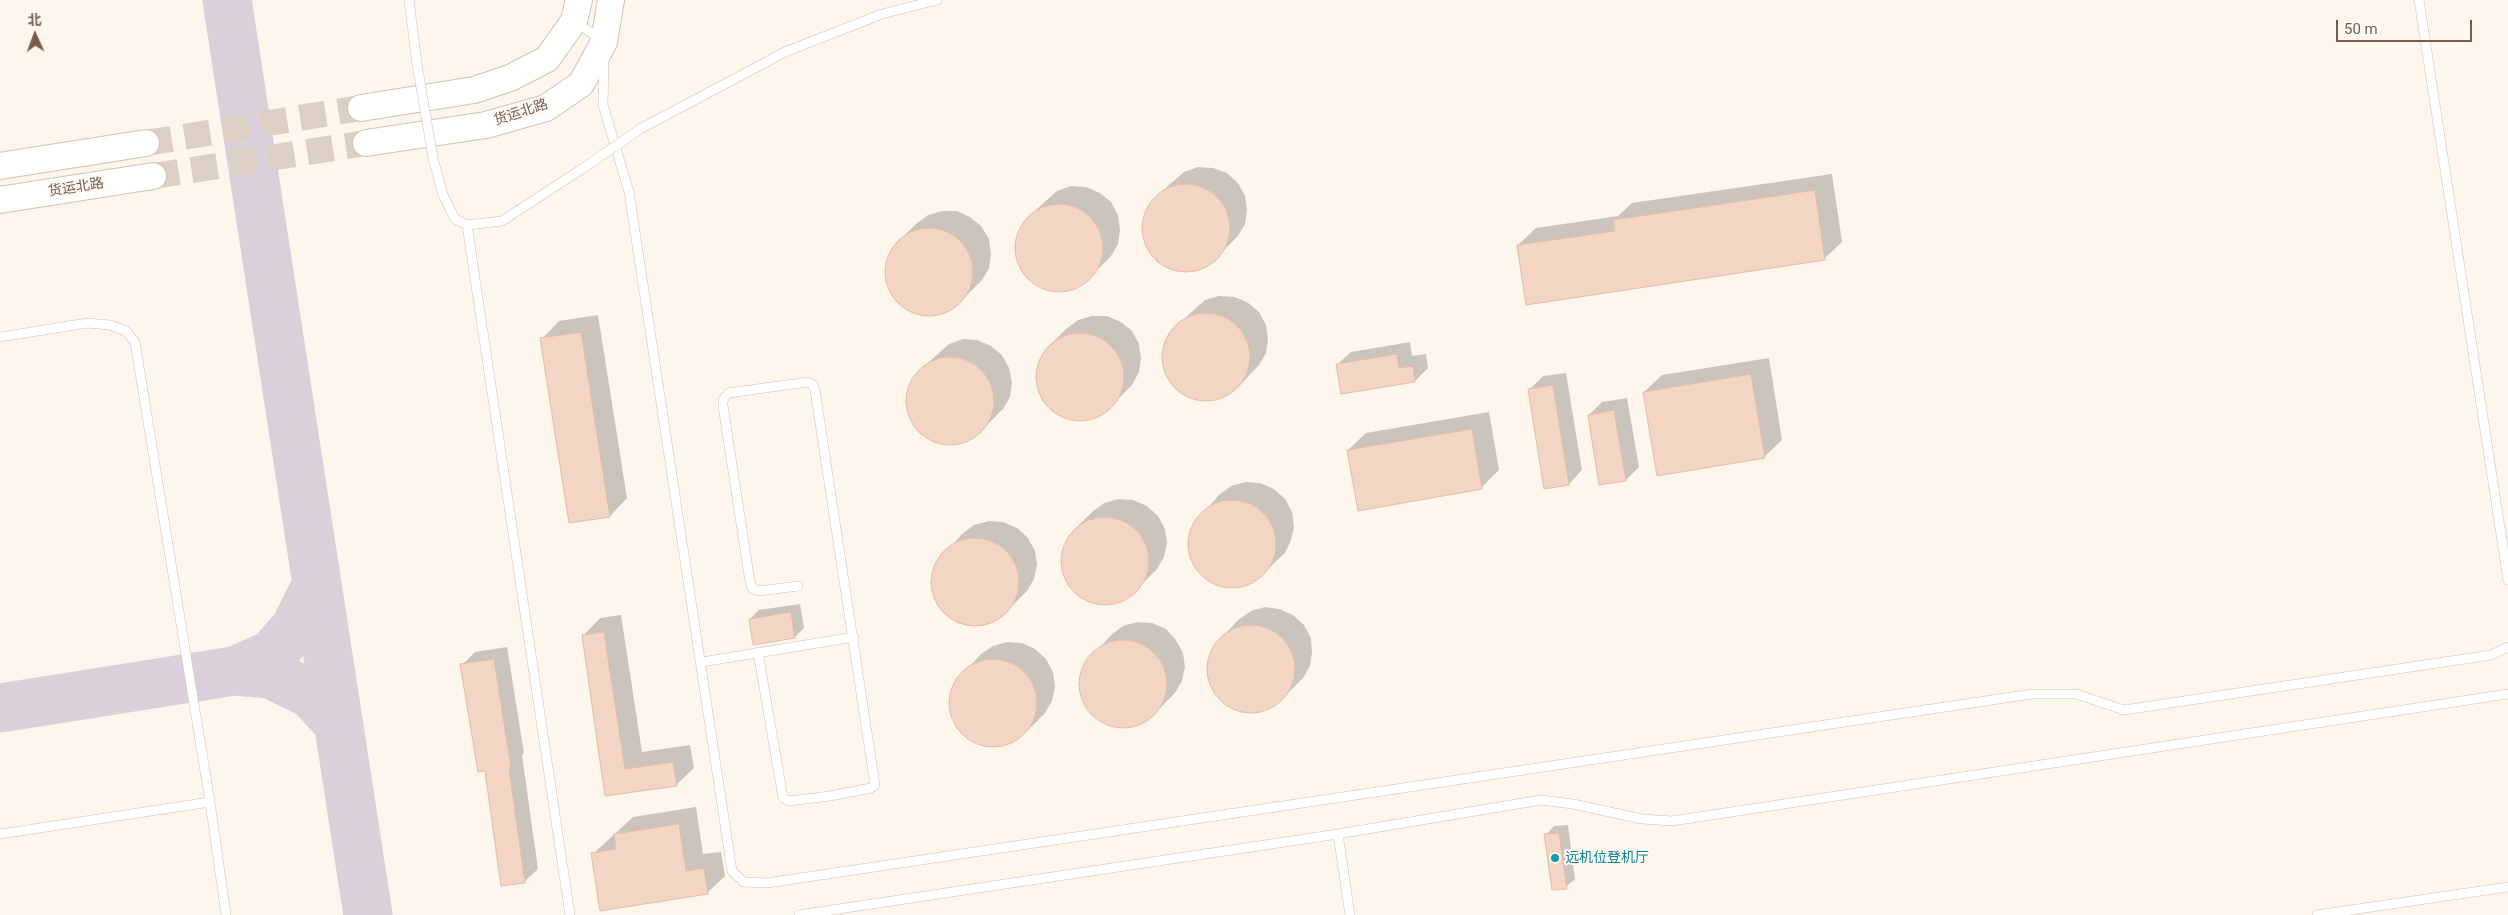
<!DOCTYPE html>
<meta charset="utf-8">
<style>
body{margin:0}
#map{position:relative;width:2508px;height:915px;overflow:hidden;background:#fdf6ec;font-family:Roboto,"Noto Sans SC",sans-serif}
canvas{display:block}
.north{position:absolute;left:10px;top:10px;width:50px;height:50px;-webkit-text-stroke:4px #fffaf3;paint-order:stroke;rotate:358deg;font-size:14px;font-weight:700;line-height:20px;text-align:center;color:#7a5c4d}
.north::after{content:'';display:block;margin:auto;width:18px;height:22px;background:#7a5c4d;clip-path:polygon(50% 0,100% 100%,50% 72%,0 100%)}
.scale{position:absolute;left:2336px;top:20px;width:136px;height:22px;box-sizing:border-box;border:2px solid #7a5c4d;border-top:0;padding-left:6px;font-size:15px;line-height:18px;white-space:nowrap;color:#7a5c4d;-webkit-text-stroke:4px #fffaf3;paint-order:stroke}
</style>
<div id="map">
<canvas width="2508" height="915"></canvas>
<div class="north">北</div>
<div class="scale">50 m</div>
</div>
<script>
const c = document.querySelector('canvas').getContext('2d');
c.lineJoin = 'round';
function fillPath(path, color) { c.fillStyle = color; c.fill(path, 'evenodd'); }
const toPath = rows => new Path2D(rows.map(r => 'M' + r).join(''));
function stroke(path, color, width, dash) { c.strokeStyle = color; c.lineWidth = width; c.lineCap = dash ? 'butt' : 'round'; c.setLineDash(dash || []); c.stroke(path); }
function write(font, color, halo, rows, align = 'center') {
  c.font = font + ' Roboto,"Noto Sans SC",sans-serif'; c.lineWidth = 4; c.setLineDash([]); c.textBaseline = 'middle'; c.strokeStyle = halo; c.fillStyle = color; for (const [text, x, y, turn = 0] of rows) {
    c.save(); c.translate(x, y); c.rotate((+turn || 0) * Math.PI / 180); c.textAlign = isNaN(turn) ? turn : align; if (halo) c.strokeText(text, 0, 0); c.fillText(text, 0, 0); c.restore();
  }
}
fillPath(toPath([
 [1198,167,1213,168,1227,173,1238,183,1245,196,1247,210,1245,224,1238,236,1210,264,1197,270,1183,272,1170,269,1157,262,1148,251,1143,238,1142,224,1146,211,1154,198,1184,172],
 [1832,174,1842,242,1824,259,1518,245,1536,228,1618,216,1632,203],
 [1071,186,1086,187,1100,193,1111,202,1118,215,1120,230,1118,244,1111,256,1083,284,1070,290,1056,291,1043,288,1030,281,1022,270,1016,257,1015,244,1019,230,1027,218,1057,191],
 [942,211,957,211,970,217,981,226,989,239,991,254,989,268,982,280,954,308,941,314,927,315,913,312,901,305,892,295,887,282,886,268,889,254,898,242,916,224,928,215],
 [1219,296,1234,297,1247,302,1259,312,1266,325,1268,339,1266,353,1259,365,1241,384,1231,393,1218,399,1204,401,1190,398,1178,391,1169,380,1164,367,1163,353,1167,340,1175,327,1205,300],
 [598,315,627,498,610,516,542,339,559,321],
 [1092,316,1107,316,1121,322,1132,331,1139,344,1141,359,1139,372,1132,385,1104,413,1091,419,1077,420,1064,417,1051,410,1042,400,1037,387,1036,373,1040,359,1048,347,1066,329,1078,320],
 [963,339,977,340,991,346,1002,355,1009,368,1012,383,1010,397,1003,409,975,437,962,443,948,444,934,441,922,434,913,423,908,411,907,397,910,383,919,371,949,344],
 [1410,342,1412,356,1426,354,1428,368,1415,381,1337,365,1351,352],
 [1769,358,1782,440,1764,457,1644,392,1662,375],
 [1566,373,1582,470,1569,484,1530,389,1543,376],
 [1627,398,1639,467,1626,480,1589,415,1602,402],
 [1489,412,1499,470,1481,488,1348,450,1366,433],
 [1246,482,1260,483,1274,489,1285,499,1292,512,1294,527,1291,540,1285,553,1256,580,1243,586,1229,587,1216,584,1204,576,1195,566,1189,553,1189,539,1193,525,1219,495,1231,486],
 [1118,499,1133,500,1147,506,1158,516,1165,529,1167,543,1164,557,1157,569,1129,597,1116,603,1102,604,1088,601,1076,594,1067,583,1062,570,1062,556,1065,542,1074,530,1092,512,1104,503],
 [989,521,1003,522,1017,528,1028,538,1035,551,1037,565,1034,579,1027,591,999,619,986,624,972,626,958,623,946,615,937,604,932,591,932,577,936,564,962,534,974,525],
 [800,604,804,628,795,637,750,619,759,610],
 [1265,607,1279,609,1293,615,1304,625,1311,638,1312,652,1310,666,1303,678,1285,696,1274,706,1261,711,1247,712,1233,709,1221,701,1213,690,1208,677,1207,663,1211,650,1238,620,1251,611],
 [621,615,642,752,690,745,694,768,676,785,607,795,583,636,600,618],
 [1137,622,1152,623,1166,629,1176,640,1183,653,1185,667,1182,681,1175,693,1157,711,1146,721,1133,726,1120,727,1106,724,1094,716,1085,705,1080,692,1080,678,1084,665,1111,635,1123,626],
 [1007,642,1022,643,1035,649,1046,659,1053,672,1055,687,1052,701,1045,713,1027,731,1016,740,1003,746,989,747,976,743,964,736,955,725,950,712,950,698,954,684,981,654,993,646],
 [507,647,524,753,522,755,538,869,524,882,486,770,462,665,475,652],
 [696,807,703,854,721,852,725,876,707,893,593,854,633,817],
 [1568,825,1575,879,1566,887,1546,835,1554,826]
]), '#0003');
stroke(toPath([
 [227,0,368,915],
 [234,671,271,655,295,628,317,584],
 [0,708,234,671,270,674,311,694,339,724]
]), '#dbcfda', 49);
const building = toPath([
 '1142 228a44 44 0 1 1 88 0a44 44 0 1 1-88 0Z',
 [1815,190,1825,260,1526,305,1517,245,1615,231,1613,220,1815,190],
 '1015 248a44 44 0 1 1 88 0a44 44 0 1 1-88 0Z',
 '885 272a44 44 0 1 1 88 0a44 44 0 1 1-88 0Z',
 '1162 357a44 44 0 1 1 88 0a44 44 0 1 1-88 0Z',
 [581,332,610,517,569,523,540,338,581,332],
 '1036 377a44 44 0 1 1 88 0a44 44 0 1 1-88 0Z',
 [1397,354,1399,368,1413,366,1415,382,1341,394,1336,364,1397,354],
 '906 401a44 44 0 1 1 88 0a44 44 0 1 1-88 0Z',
 [1751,374,1765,458,1657,476,1643,392,1751,374],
 [1553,385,1569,485,1544,489,1528,389,1553,385],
 [1614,410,1626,481,1599,485,1588,415,1614,410],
 [1472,429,1482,489,1358,511,1347,450,1472,429],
 '1188 544a44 44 0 1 1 88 0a44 44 0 1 1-88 0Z',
 '1061 561a44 44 0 1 1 88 0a44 44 0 1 1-88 0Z',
 '931 582a44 44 0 1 1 88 0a44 44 0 1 1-88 0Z',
 [791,612,795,638,753,645,749,619,791,612],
 '1207 669a44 44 0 1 1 88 0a44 44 0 1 1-88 0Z',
 [604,632,625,769,673,762,677,786,605,796,582,635,604,632],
 '1079 684a44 44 0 1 1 88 0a44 44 0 1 1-88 0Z',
 '949 703a44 44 0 1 1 88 0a44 44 0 1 1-88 0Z',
 [494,659,511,767,509,768,525,883,501,886,485,771,478,772,460,664,494,659],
 [679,824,686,871,704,868,708,894,600,911,591,853,616,849,614,834,679,824],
 [1559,833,1567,889,1552,890,1544,834,1559,833]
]);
fillPath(building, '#f3d5c3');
stroke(building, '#e6bba3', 1);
stroke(toPath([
 [146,143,361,108],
 [153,176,366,143]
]), '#dcd0c4', 26, [26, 13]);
const service = toPath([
 [409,0,417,64],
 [2419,0,2508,580],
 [576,23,601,39],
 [604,58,603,105,629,192,732,871,744,882,767,883,2032,694,2076,694,2124,710,2491,655,2508,647],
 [640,129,785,52,882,14,937,0],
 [433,158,443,195,455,219,467,225,502,221,585,167],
 [467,225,570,915],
 [0,337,87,323,110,325,126,331,135,342,210,802,226,915],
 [758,652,783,798,789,801,830,796,871,788,875,785,815,390,813,385,808,382,728,393,723,400,723,406,750,582,753,589,759,591,798,586],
 [702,662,854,637],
 [0,834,210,802],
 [1338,834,1350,915],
 [799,915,1338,834,1541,800,1573,804,1642,819,1672,821,2508,694],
 [2317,915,2508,887]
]);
const secondary = toPath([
 [361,108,474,90,510,78,547,59,574,21,579,0],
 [366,143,486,125,546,108,581,84,604,42,611,0],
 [0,166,146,143],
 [0,200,153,176]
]);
stroke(service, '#d1beb0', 10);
stroke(secondary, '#d6c0b0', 28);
stroke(service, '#fff', 9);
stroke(secondary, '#fff', 26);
const serviceBridge = toPath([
 [417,64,433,158],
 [585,167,640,129]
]);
stroke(serviceBridge, '#d1beb0', 10, []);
stroke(serviceBridge, '#fff', 9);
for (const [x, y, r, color] of [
 [1555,858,5,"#0f9aa8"]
]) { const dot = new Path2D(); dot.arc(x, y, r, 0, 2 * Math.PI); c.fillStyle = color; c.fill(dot); stroke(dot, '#fffaf3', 2); }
write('14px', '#7a5c4d', '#fffaf3', [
 ["货运北路",521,113,-18],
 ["货运北路",76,188,-9]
]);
write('14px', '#0d838f', '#fffaf3', [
 ["远机位登机厅",1565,858]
], 'left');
</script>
